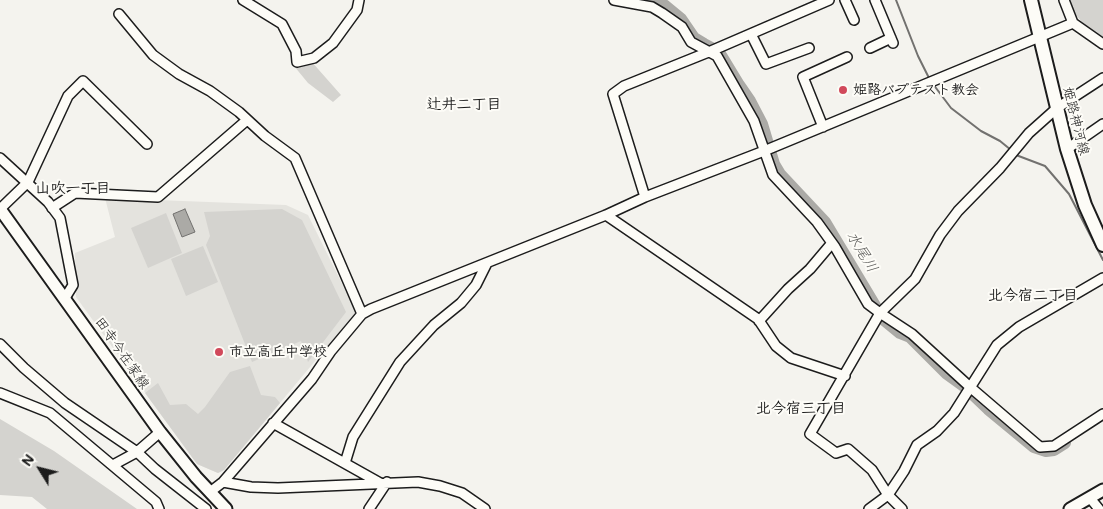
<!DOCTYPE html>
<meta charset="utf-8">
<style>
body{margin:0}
#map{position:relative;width:1103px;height:509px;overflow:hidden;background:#f4f3ee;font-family:Mali,sans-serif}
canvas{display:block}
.north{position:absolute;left:15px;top:444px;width:50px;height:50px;-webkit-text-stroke:4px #fdfcf7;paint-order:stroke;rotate:306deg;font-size:14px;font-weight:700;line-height:20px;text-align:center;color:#1c1c1c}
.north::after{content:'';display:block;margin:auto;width:18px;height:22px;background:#1c1c1c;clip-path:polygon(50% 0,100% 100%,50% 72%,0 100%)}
</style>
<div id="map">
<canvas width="1103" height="509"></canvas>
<div class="north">N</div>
</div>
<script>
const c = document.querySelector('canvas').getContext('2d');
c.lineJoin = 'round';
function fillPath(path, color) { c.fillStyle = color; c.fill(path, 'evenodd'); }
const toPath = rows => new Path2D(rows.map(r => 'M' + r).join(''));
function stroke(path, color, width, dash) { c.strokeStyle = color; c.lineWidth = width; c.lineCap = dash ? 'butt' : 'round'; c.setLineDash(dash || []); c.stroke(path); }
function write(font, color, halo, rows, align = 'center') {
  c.font = font + ' Mali,"Klee One",sans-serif'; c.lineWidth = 4; c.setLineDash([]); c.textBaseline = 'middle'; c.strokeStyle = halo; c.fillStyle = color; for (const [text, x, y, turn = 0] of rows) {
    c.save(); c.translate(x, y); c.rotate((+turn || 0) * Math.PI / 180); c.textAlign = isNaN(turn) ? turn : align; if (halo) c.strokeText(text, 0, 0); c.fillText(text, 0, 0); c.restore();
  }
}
fillPath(toPath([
 [105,198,286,205,308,215,356,312,224,470,218,473,197,464,76,297,75,253,115,237]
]), '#e4e3de');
fillPath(toPath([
 [1069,0,1103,0,1103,40,1087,28,1076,15],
 [311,61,341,95,333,102,308,83,294,66],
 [282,209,302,220,346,312,308,362,301,341,252,362,206,245,210,236,204,212],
 [166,213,182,253,148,268,131,228],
 [203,246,218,282,186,296,171,259],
 [250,366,261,395,275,397,280,403,224,470,218,473,197,464,145,393,158,383,170,405,186,404,198,414,205,407,230,372],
 [0,419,54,451,137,509,47,509,32,497,0,495]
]), '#d4d3cf');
const water = toPath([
 [185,209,195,232,182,237,173,214,185,209]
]);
fillPath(water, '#abaaa6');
stroke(water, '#72716f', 1);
stroke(toPath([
 [896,0,918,56,929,78],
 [655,3,656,0],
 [933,84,951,108,981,131,1000,141,1011,150],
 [1016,155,1045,166,1069,194,1103,260]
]), '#72716f', 2);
stroke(toPath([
 [641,0,664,5,681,19,694,38,704,44,719,52,739,85,750,101,762,124,774,164,780,174,825,222,883,319,900,333,910,337,947,374,965,387,988,409,1034,447,1046,451,1054,450,1065,443]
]), '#abaaa6', 12);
const street = toPath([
 [243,0,282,24,296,51,297,62,314,58,333,43,357,10,359,0],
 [614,0,652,7,662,13,682,27,691,42,717,56,754,121,773,175,817,222,835,247,868,304,880,313,915,279,940,235,958,211,1000,168,1029,133,1057,108,1103,78],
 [845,0,854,20],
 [875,0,893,43],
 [1064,0,1073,23],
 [119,14,153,55,179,74,210,91,239,112,265,136,295,158,362,314],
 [751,34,766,64,809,48],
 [870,48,891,38],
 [823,127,803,77,847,57],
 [1067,149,1103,124],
 [0,158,48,202,60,218,73,285,65,298],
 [645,197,613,94,624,86,711,51,829,0],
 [52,208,75,193,158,197,247,120],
 [0,209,28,182,68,96,83,81,147,144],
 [606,215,758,319,776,346,791,358,845,376],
 [759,321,788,289,810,269,832,243],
 [0,344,24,368,65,403,137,452,155,469,206,509],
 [0,393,50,413,156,502,159,509],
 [273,423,380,483],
 [345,463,353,437,400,362,434,325,461,303,476,285,487,263],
 [113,465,137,452,160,432],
 [223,482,251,487,278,488,418,482,440,486,462,493,485,509],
 [210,492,223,482,312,379,331,351,362,314,371,309,606,215,645,197,764,151,1073,23,1103,44],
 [1090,498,1099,509],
 [369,509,387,482],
 [869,509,888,495,904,471,917,445,937,431,954,413,997,345,1019,327,1103,278],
 [902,509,888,495,872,470,848,449,836,453,810,434,880,313,912,334,970,387,1040,447,1054,446,1103,414]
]);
const secondary = toPath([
 [0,209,160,432,196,477,226,509],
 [1070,509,1103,490]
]);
const primary = toPath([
 [1031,0,1067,149,1085,205,1103,245]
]);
stroke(street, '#1c1c1c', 12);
stroke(secondary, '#1c1c1c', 15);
stroke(primary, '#1c1c1c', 16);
stroke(street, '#fdfcf7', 9);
stroke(secondary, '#fdfcf7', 11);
stroke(primary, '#fdfcf7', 12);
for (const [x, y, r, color] of [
 [843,90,5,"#d1495b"],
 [219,352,5,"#d1495b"]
]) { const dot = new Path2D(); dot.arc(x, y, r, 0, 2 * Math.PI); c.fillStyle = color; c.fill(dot); stroke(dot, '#fdfcf7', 2); }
write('bold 14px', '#1c1c1c', '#fdfcf7', [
 ["姫路バプテスト教会",853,90],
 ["市立高丘中学校",229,352]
], 'left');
write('14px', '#1c1c1c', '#fdfcf7', [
 ["姫路神河線",1076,121,76],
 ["田寺今在家線",122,353,55]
]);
write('bold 15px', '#1c1c1c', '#fdfcf7', [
 ["辻井二丁目",464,104],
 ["山吹一丁目",73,188],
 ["北今宿二丁目",1033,295],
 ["北今宿三丁目",801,408]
]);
write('italic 15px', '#5c5c5a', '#fdfcf7', [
 ["水尾川",862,252,59]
]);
</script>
